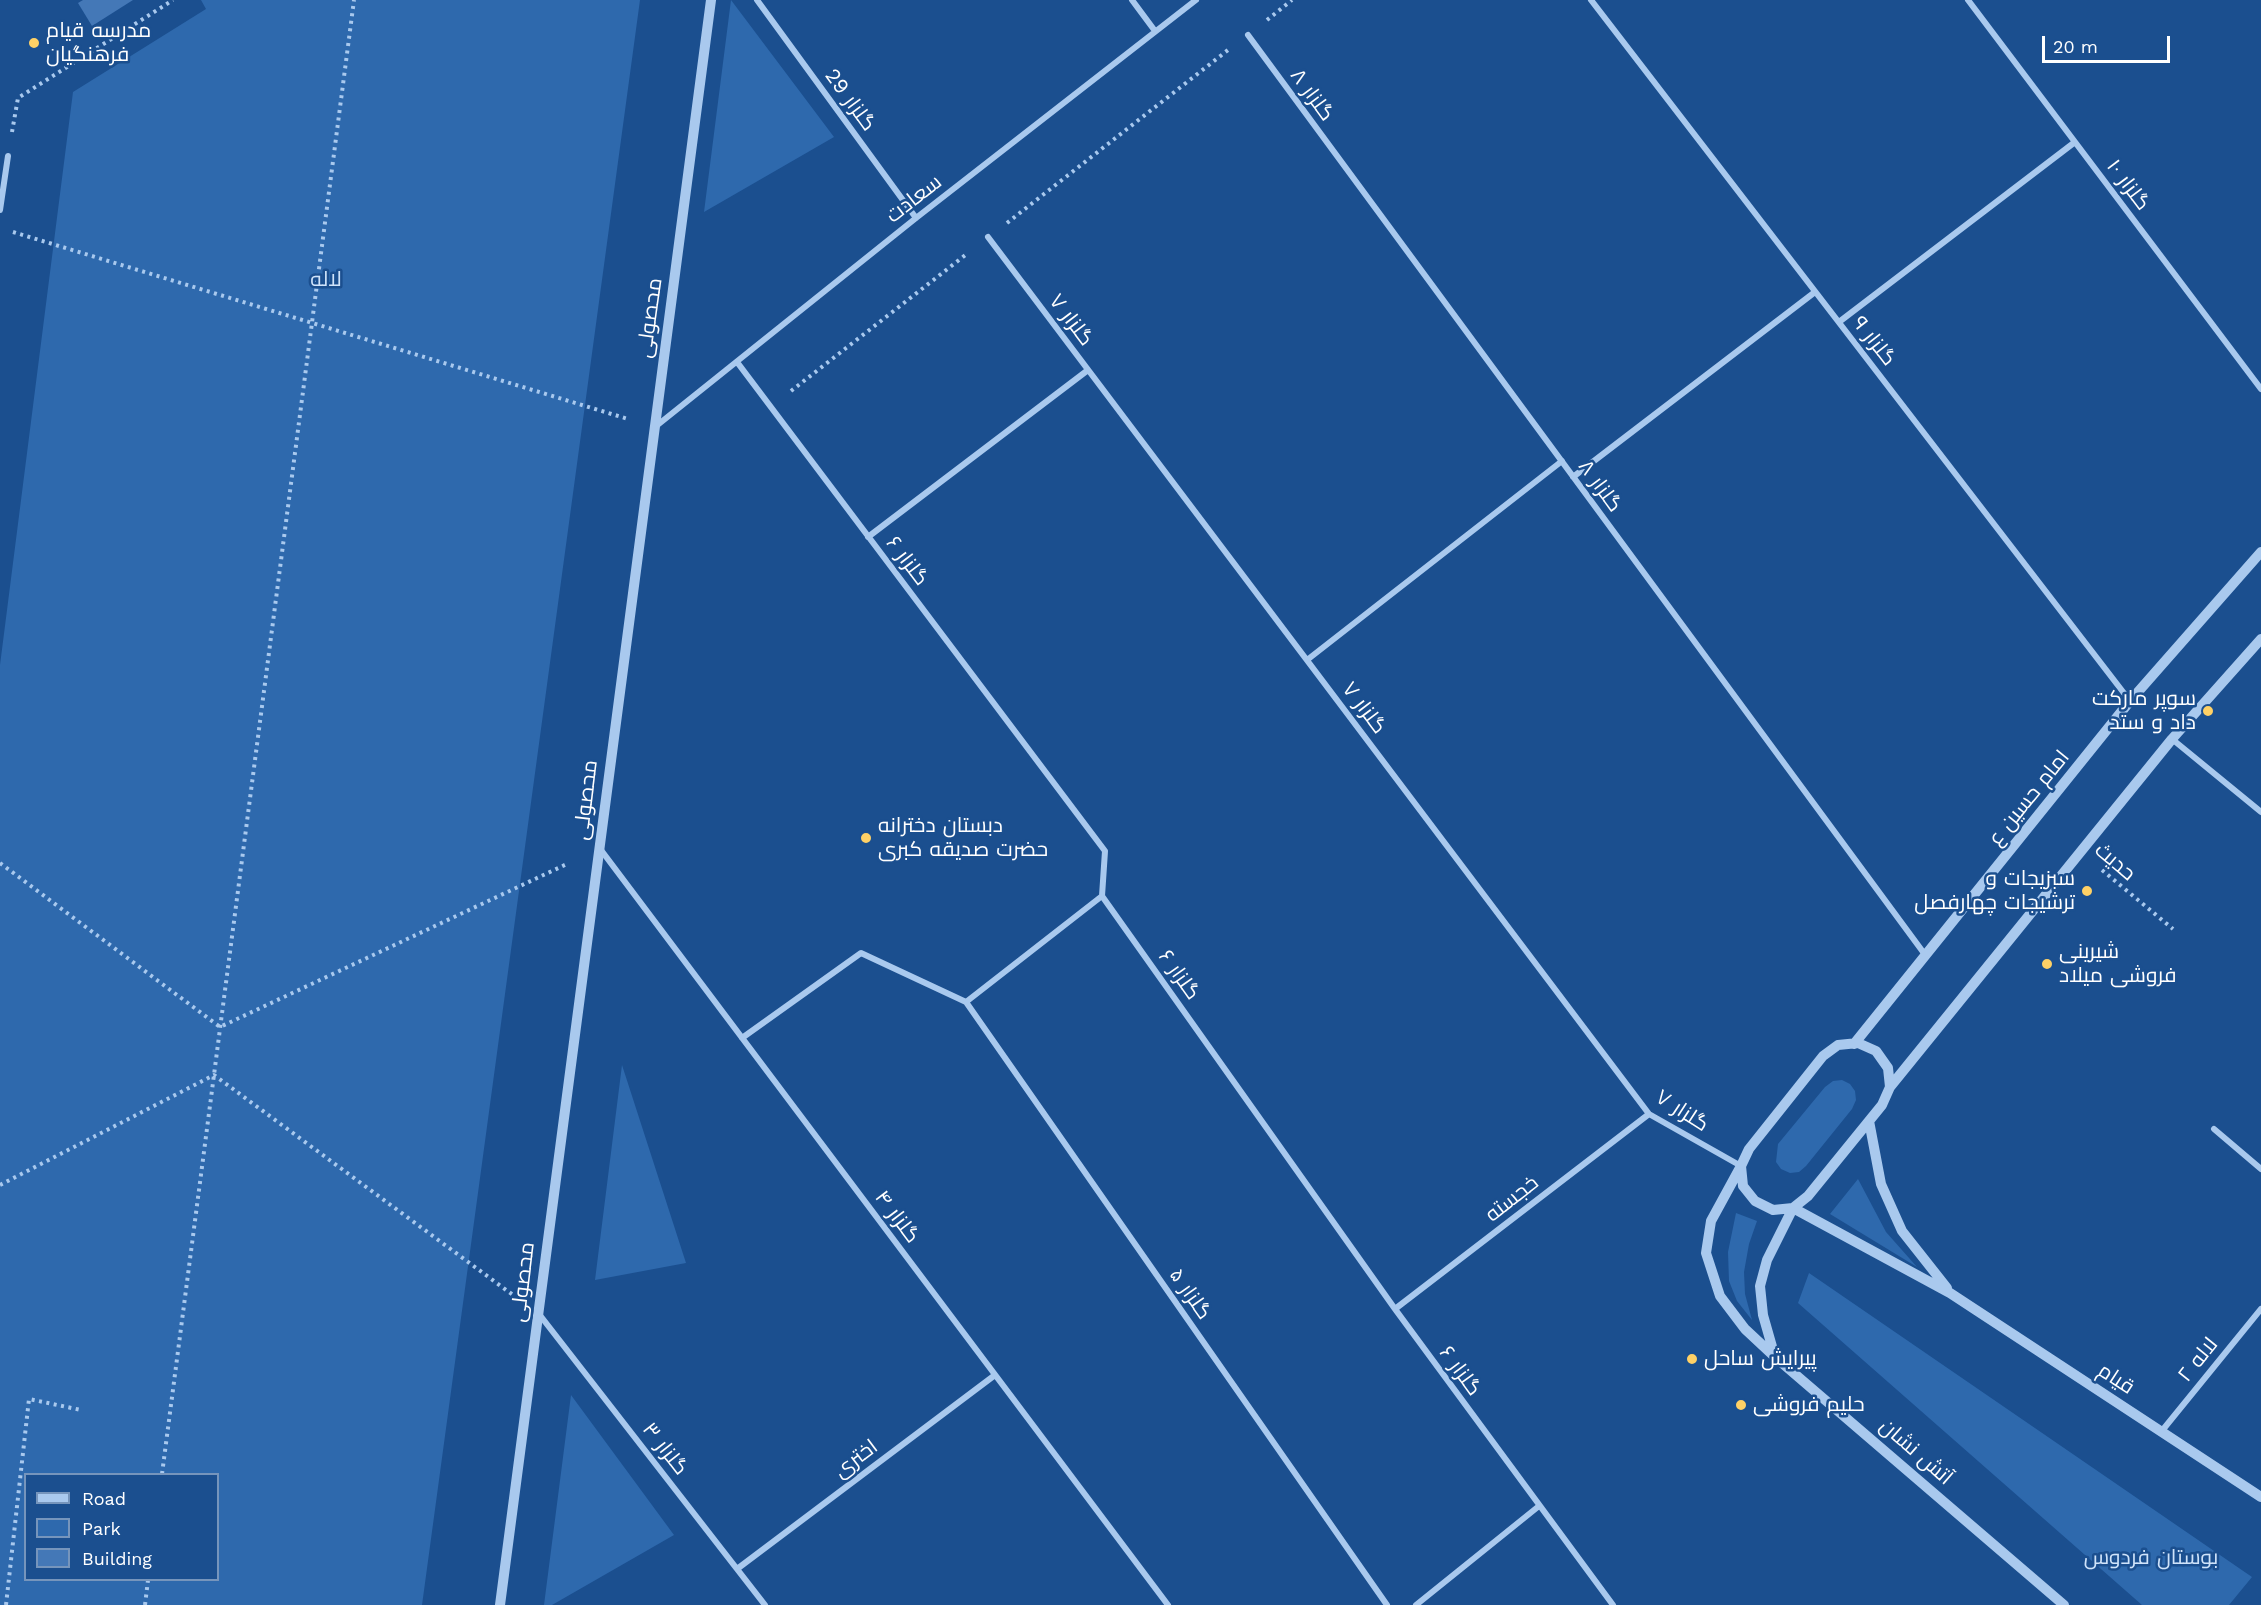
<!DOCTYPE html>
<meta charset="utf-8">
<style>
body{margin:0}
#map{position:relative;width:2261px;height:1605px;overflow:hidden;background:#1b4f8f;font-family:"Work Sans",sans-serif}
canvas{display:block}
.legend{position:absolute;left:24px;top:1473px;width:195px;height:108px;box-sizing:border-box;background:#1b4f8f;border:2px solid #7695bc;margin:0;padding:8px 10px;list-style:none;font-size:18px;color:#fff}
.legend li{display:flex;align-items:center;gap:12px;height:30px}
.legend b{width:30px;border:2px solid #7695bc}
.scale{position:absolute;left:2042px;top:36px;width:128px;height:27px;box-sizing:border-box;border:3px solid #fff;border-top:0;padding-left:8px;font-size:18px;line-height:21px;white-space:nowrap;color:#fff;-webkit-text-stroke:4px #1b4f8f;paint-order:stroke}
</style>
<div id="map">
<canvas width="2261" height="1605"></canvas>
<ul class="legend">
<li><b style="height:8px;background:#a9c9ee"></b>Road</li>
<li><b style="height:16px;background:#2e69ad"></b>Park</li>
<li><b style="height:16px;background:#4478b7"></b>Building</li>
</ul>
<div class="scale">20 m</div>
</div>
<script>
const c = document.querySelector('canvas').getContext('2d');
c.lineJoin = 'round';
function fillPath(path, color) { c.fillStyle = color; c.fill(path, 'evenodd'); }
const toPath = rows => new Path2D(rows.map(r => 'M' + r).join(''));
function stroke(path, color, width, dash) { c.strokeStyle = color; c.lineWidth = width; c.lineCap = dash ? 'butt' : 'round'; c.setLineDash(dash || []); c.stroke(path); }
function write(font, color, halo, rows, align = 'center') {
  c.font = font + ' "Work Sans",Cairo,sans-serif'; c.lineWidth = 5; c.setLineDash([]); c.textBaseline = 'middle'; c.strokeStyle = halo; c.fillStyle = color; for (const [text, x, y, turn = 0] of rows) {
    c.save(); c.translate(x, y); c.rotate((+turn || 0) * Math.PI / 180); c.textAlign = isNaN(turn) ? turn : align; if (halo) c.strokeText(text, 0, 0); c.fillText(text, 0, 0); c.restore();
  }
}
fillPath(toPath([
 [201,0,640,0,422,1605,0,1605,0,665,73,92,206,9],
 [26,1474,218,1474,218,1580,26,1580],
 [731,0,834,137,704,212],
 [622,1065,686,1263,595,1280],
 [1842,1080,1850,1084,1855,1091,1856,1100,1852,1109,1806,1166,1799,1172,1790,1173,1781,1169,1776,1162,1778,1144,1825,1087,1833,1081],
 [1858,1179,1886,1232,1917,1267,1830,1214],
 [1736,1213,1757,1221,1749,1244,1744,1272,1745,1294,1752,1320,1737,1301,1729,1281,1728,1252],
 [1809,1273,2252,1577,2229,1605,2142,1605,1798,1303],
 [571,1395,674,1535,552,1605,544,1605]
]), '#2e69ad');
fillPath(toPath([
 [83,0,133,0,92,26,78,3]
]), '#4478b7');
stroke(toPath([
 [1267,20,1292,0],
 [12,132,18,98,173,0],
 [1007,223,1228,50],
 [13,232,628,419],
 [791,391,968,253],
 [0,863,220,1027,569,863],
 [2102,870,2173,929],
 [0,1185,214,1075,513,1295],
 [162,1474,354,0],
 [6,1605,29,1399,81,1410],
 [145,1605,148,1580]
]), '#a9c9ee', 4, [3, 4.5]);
stroke(toPath([
 [757,0,916,218],
 [1132,0,1155,31],
 [1591,0,2130,701],
 [1968,0,2261,389],
 [1248,35,1926,956],
 [0,210,8,156],
 [988,237,1649,1114,1741,1166],
 [1839,322,2075,142],
 [737,362,1105,851,1102,896,1395,1309,1613,1605],
 [655,427,916,218,1196,0],
 [1573,477,1815,292],
 [868,537,1088,370],
 [1307,660,1562,461],
 [2172,739,2261,812],
 [601,850,1168,1605],
 [966,1002,1102,896],
 [742,1038,861,953,966,1002,1387,1605],
 [2214,1129,2261,1169],
 [1395,1309,1649,1114],
 [539,1314,765,1605],
 [2161,1432,2261,1309],
 [737,1569,995,1375],
 [1416,1605,1539,1506]
]), '#a9c9ee', 6);
stroke(toPath([
 [1858,1043,1876,1051,1888,1068,1890,1087,1882,1105,1808,1196,1793,1208,1773,1210,1755,1201,1743,1186,1741,1166,1749,1149,1823,1056,1838,1045,1858,1043],
 [1854,1044,2130,701,2261,552],
 [1890,1087,2172,739,2261,639],
 [1869,1121,1881,1184,1902,1231,1947,1288],
 [1741,1166,1711,1221,1706,1253,1720,1296,1745,1329,1775,1357,2064,1605],
 [1775,1357,1763,1315,1760,1286,1767,1260,1793,1208,1950,1293,2261,1497],
 [500,1605,711,0]
]), '#a9c9ee', 10);
for (const [x, y, r, color] of [
 [34,43,6,"#ffd166"],
 [2208,711,6,"#ffd166"],
 [866,838,6,"#ffd166"],
 [2087,891,6,"#ffd166"],
 [2047,964,6,"#ffd166"],
 [1692,1359,6,"#ffd166"],
 [1741,1405,6,"#ffd166"]
]) { const dot = new Path2D(); dot.arc(x, y, r, 0, 2 * Math.PI); c.fillStyle = color; c.fill(dot); stroke(dot, '#1b4f8f', 2); }
write('21px', '#fff', '#1b4f8f', [
 ["مدرسه قیام",46,31],
 ["فرهنگیان",46,55],
 ["سوپر مارکت",2196,699,"right"],
 ["داد و ستد",2196,723,"right"],
 ["دبستان دخترانه",878,826],
 ["حضرت صدیقه کبری",878,850],
 ["سبزیجات و",2075,879,"right"],
 ["ترشیجات چهارفصل",2075,903,"right"],
 ["شیرینی",2059,952],
 ["فروشی میلاد",2059,976],
 ["پیرایش ساحل",1704,1359],
 ["حلیم فروشی",1753,1405]
], 'left');
write('21px', '#fff', '#1b4f8f', [
 ["گلزار ۸",1312,95,54],
 ["گلزار 29",850,100,54],
 ["گلزار ۱۰",2128,185,53],
 ["سعادت",914,199,-38],
 ["محصولی",650,318,-82],
 ["گلزار ۷",1071,320,53],
 ["گلزار ۹",1874,341,52],
 ["گلزار ۸",1600,486,54],
 ["گلزار ۶",907,561,53],
 ["گلزار ۷",1364,708,53],
 ["امام حسین ع",2029,798,-51],
 ["محصولی",586,800,-83],
 ["حدیث",2115,862,40],
 ["گلزار ۶",1179,975,55],
 ["گلزار ۷",1682,1111,33],
 ["خجسته",1512,1199,-38],
 ["گلزار ۴",897,1217,53],
 ["محصولی",523,1282,-83],
 ["گلزار ۵",1190,1294,55],
 ["لاله ۲",2198,1360,-51],
 ["گلزار ۶",1460,1371,54],
 ["قیام",2116,1379,33],
 ["گلزار ۳",665,1449,52],
 ["آتش نشان",1916,1452,41],
 ["اختری",856,1459,-37]
]);
write('21px', '#cfe3fa', '#1b4f8f', [
 ["لاله",326,280],
 ["بوستان فردوس",2151,1558]
]);
</script>
